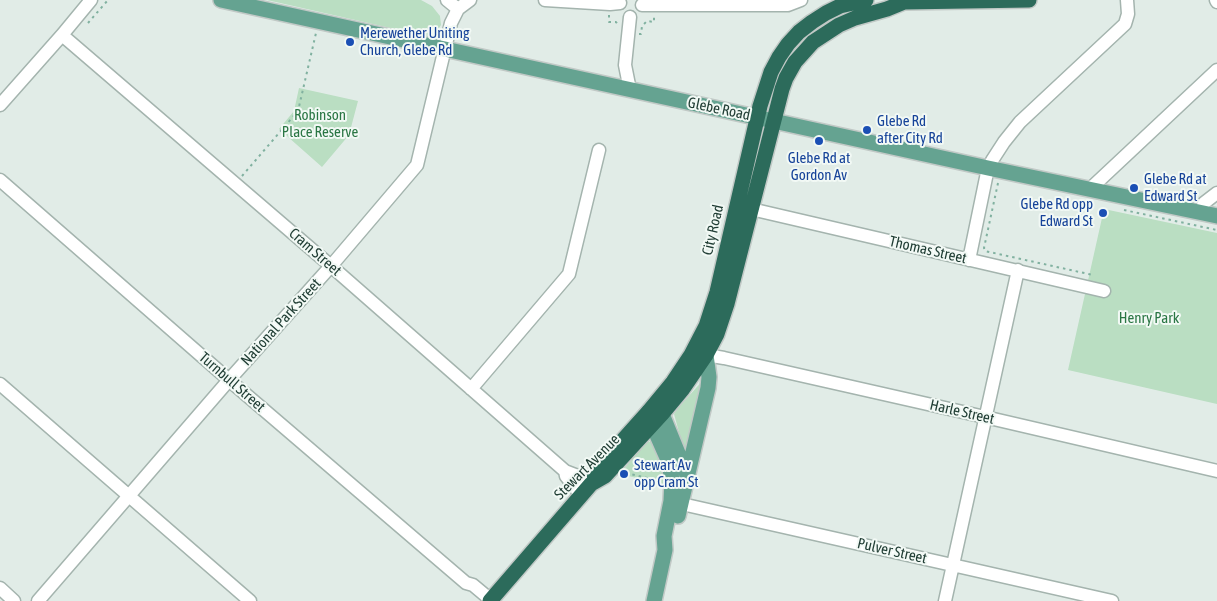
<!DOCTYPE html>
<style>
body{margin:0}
canvas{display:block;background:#e1ece7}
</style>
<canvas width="1217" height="601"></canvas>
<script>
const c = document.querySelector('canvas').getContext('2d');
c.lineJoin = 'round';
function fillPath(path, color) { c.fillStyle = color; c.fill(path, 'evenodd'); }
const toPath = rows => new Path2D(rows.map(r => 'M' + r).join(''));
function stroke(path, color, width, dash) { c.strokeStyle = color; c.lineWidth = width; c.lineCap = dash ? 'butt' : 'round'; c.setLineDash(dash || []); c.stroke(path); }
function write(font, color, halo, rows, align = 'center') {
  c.font = font + ' "Asap Condensed",sans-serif'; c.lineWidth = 4; c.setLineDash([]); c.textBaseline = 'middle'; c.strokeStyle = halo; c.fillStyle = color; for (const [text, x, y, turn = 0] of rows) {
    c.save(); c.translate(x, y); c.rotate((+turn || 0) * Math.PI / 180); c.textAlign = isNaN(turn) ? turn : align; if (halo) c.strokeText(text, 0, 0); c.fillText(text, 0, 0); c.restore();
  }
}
fillPath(toPath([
 [267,0,421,0,432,6,440,16,441,25,437,31,434,35,426,36],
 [299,88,358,101,349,135,322,167,279,129,294,111],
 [1104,209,1217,233,1217,404,1068,370],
 [705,378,685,454,674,414,678,408],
 [653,441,658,442,667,485,620,474,642,447,648,442]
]), '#badec2');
const minor = toPath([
 [447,0,458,9],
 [545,0,610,4,620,3],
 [1216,0,1217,2],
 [642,5,788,5,801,0],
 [630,17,625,65,630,90],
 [62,35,331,266,565,471,578,476,591,484],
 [0,105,62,35,91,0],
 [0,180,236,386,466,583,473,585,491,600],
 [1090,189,1217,70],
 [751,209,1104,291],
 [1200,213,1204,203,1217,193],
 [969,260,988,168,993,159,1004,142,1020,122,1125,24,1128,14,1127,0],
 [706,355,724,358,985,417,1217,471],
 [0,384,250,601],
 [471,389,569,274,599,150],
 [565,471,566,476,581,495],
 [673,502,1112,601],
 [0,588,14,601],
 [38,601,229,380,331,266,417,165,451,23,458,9,470,0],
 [945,601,1018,270]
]);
const major = toPath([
 [221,0,988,168,1217,216],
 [678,516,708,388,709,377,706,355],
 [654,601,665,550,664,536,671,501,672,479,668,460,652,424,649,411,662,414,687,475]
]);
const highway = toPath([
 [897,0,904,2,1029,0],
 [594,475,597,469,649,411,673,382,691,355,706,326,717,292,760,106,771,72,779,57,788,44,799,32,812,22,826,13,840,6,866,0],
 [490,601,591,484,605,476,662,414,682,390,706,355,717,334,727,304,782,89,786,78,795,62,813,42,839,25,855,18,887,9,904,2]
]);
stroke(minor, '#a4b4ae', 15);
stroke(major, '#c1c9c6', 18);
stroke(highway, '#c1c9c6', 18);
stroke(toPath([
 [609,15,609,22,616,22,618,25],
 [88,23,108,0],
 [639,34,641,34,642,26,647,21,654,22,654,14],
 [242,176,298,111,316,33],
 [998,183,984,248,985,251,1093,275],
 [1124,210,1217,230],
 [626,473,660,481]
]), '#81b1a0', 2, [2.5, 4]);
stroke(minor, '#fff', 12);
stroke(major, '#65a391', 15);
stroke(highway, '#2c6b5b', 15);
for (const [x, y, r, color] of [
 [350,42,5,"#1a4fb4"],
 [867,130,5,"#1a4fb4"],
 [819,141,5,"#1a4fb4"],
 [1134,188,5,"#1a4fb4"],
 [1103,213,5,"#1a4fb4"],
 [624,474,5,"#1a4fb4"]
]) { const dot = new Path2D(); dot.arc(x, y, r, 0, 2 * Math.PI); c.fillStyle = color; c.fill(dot); stroke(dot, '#f2f9f5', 2); }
write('15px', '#164399', '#f2f9f5', [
 ["Merewether Uniting",360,33],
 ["Church, Glebe Rd",360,50],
 ["Glebe Rd",877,121],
 ["after City Rd",877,138],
 ["Glebe Rd at",819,158,"center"],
 ["Gordon Av",819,175,"center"],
 ["Glebe Rd at",1144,179],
 ["Edward St",1144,196],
 ["Glebe Rd opp",1093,204,"right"],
 ["Edward St",1093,221,"right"],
 ["Stewart Av",634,465],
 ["opp Cram St",634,482]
], 'left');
write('15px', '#213e35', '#f2f9f5', [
 ["Glebe Road",719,109,12],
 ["City Road",713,230,-77],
 ["Thomas Street",928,250,13],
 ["Cram Street",315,252,41],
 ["National Park Street",281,322,-48],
 ["Turnbull Street",232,382,41],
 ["Harle Street",962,412,13],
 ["Stewart Avenue",587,467,-45],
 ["Pulver Street",892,551,13]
]);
write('15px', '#2a7644', '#f2f9f5', [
 ["Robinson",320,115],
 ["Place Reserve",320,132],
 ["Henry Park",1149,318]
]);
</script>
